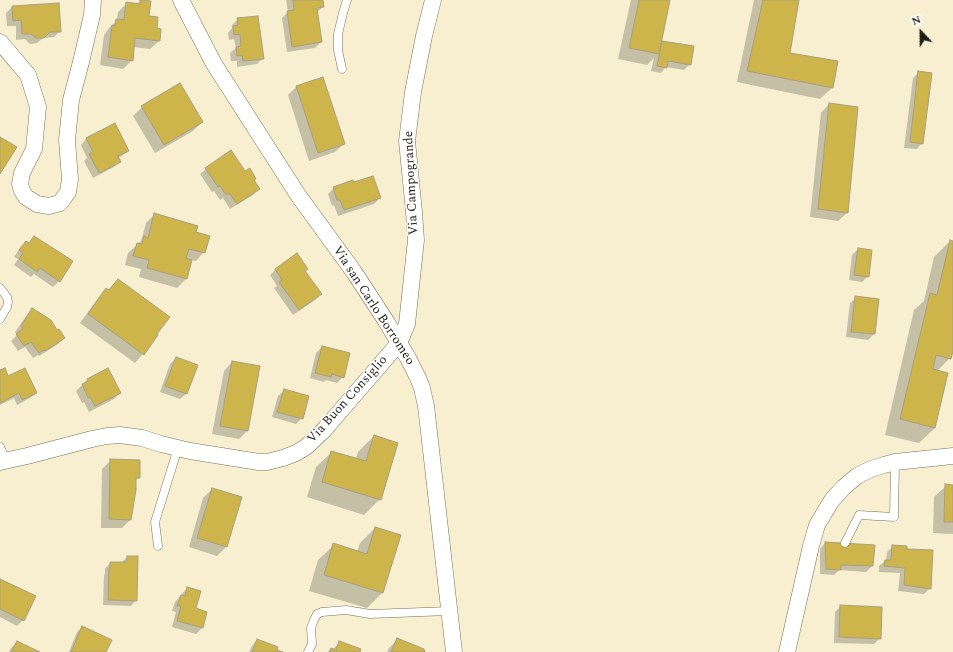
<!DOCTYPE html>
<style>
body{margin:0}
#map{position:relative;width:953px;height:652px;overflow:hidden;background:#f7efd0;font-family:Spectral,serif}
canvas{display:block}
.north{position:absolute;left:901px;top:12px;width:40px;height:40px;-webkit-text-stroke:3px #fff;paint-order:stroke;rotate:338deg;font-size:11px;font-weight:700;line-height:16px;text-align:center;color:#201d12}
.north::after{content:'';display:block;margin:auto;width:14px;height:18px;background:#201d12;clip-path:polygon(50% 0,100% 100%,50% 72%,0 100%)}
</style>
<div id="map">
<canvas width="953" height="652"></canvas>
<div class="north">N</div>
</div>
<script>
const c = document.querySelector('canvas').getContext('2d');
c.lineJoin = 'round';
function fillPath(path, color) { c.fillStyle = color; c.fill(path, 'evenodd'); }
const toPath = rows => new Path2D(rows.map(r => 'M' + r).join(''));
function stroke(path, color, width, dash) { c.strokeStyle = color; c.lineWidth = width; c.lineCap = dash ? 'butt' : 'round'; c.setLineDash(dash || []); c.stroke(path); }
function write(font, color, halo, rows, align = 'center') {
  c.font = font + ' Spectral,serif'; c.lineWidth = 3; c.setLineDash([]); c.textBaseline = 'middle'; c.strokeStyle = halo; c.fillStyle = color; for (const [text, x, y, turn = 0] of rows) {
    c.save(); c.translate(x, y); c.rotate((+turn || 0) * Math.PI / 180); c.textAlign = isNaN(turn) ? turn : align; if (halo) c.strokeText(text, 0, 0); c.fillText(text, 0, 0); c.restore();
  }
}
fillPath(toPath([
 [286,0,322,0,323,7,317,12,321,42,315,48,287,52,282,18,288,12],
 [631,0,669,0,660,44,662,42,690,64,684,70,666,67,661,73,651,71,654,58,647,65,618,59],
 [754,0,798,0,789,53,837,62,832,88,820,99,737,82],
 [140,1,148,17,156,29,159,41,150,49,133,47,132,60,123,69,100,65,104,35,107,31,108,29,117,20,118,12,127,3,137,4],
 [12,7,60,31,54,37,43,38,37,43,30,44,25,39,16,40,16,26,7,26,6,13],
 [238,19,263,58,257,64,237,67,237,61,231,61,230,53,236,48,234,39,229,40,228,33,232,28,232,25],
 [919,72,922,143,917,149,904,148,913,78],
 [180,85,202,122,193,131,155,153,133,116,142,107],
 [296,87,344,144,335,152,309,161,288,95],
 [829,104,847,213,838,221,810,217,821,113],
 [115,125,128,150,122,156,118,158,120,161,114,167,93,178,84,161,87,158,81,145,86,139],
 [206,169,245,173,253,181,258,189,253,195,230,209,223,198,220,200,214,191,212,192,200,174],
 [334,188,380,198,374,204,338,216,334,205,332,206,328,194],
 [155,214,195,233,204,252,196,261,191,260,186,279,177,288,139,277,141,269,125,265,128,253,141,241,146,223],
 [34,237,59,281,53,287,34,274,31,277,14,265,18,259,14,257,20,248,26,242,28,244],
 [950,241,953,242,953,347,950,358,937,371,935,428,919,443,885,435,914,310,924,301,934,257],
 [858,249,868,276,862,282,849,280,852,255],
 [296,255,304,271,320,294,315,300,293,315,274,288,277,286,270,275,275,270],
 [118,280,143,354,135,363,80,323,98,298,106,289,108,290],
 [856,298,874,334,868,340,846,337,850,303],
 [32,309,64,338,58,344,39,356,38,355,33,358,25,347,18,351,11,341,17,335,15,332,27,315],
 [322,347,343,377,337,383,326,380,324,382,310,378,316,353],
 [176,358,186,394,180,399,160,392,170,364],
 [232,362,247,431,239,439,212,434,224,371],
 [108,369,120,393,114,399,89,412,84,402,82,403,76,391,87,380],
 [0,371,8,377,36,393,30,398,17,405,14,398,0,405],
 [284,390,302,418,296,424,272,417,278,396],
 [374,436,380,499,364,515,307,497,316,467,332,452,356,459,358,452],
 [111,460,139,477,135,481,131,519,122,528,101,528,102,469],
 [946,486,953,486,953,534,933,533,934,497],
 [212,489,241,498,226,547,217,556,189,547,203,498],
 [375,528,382,593,367,608,309,591,318,560,334,545,357,552,360,543],
 [825,543,872,566,866,572,839,570,834,575,820,574,820,549],
 [893,546,906,550,930,588,924,594,898,591,900,573,879,572,879,566,885,561,886,561,887,552],
 [127,557,136,600,131,606,103,605,104,575,105,574,105,568,111,563,121,563],
 [0,580,23,620,17,626,0,617],
 [187,588,195,609,206,612,202,628,196,634,172,627,176,612,172,611,175,602],
 [841,606,880,638,874,644,834,643,835,612],
 [82,627,105,652,69,652,77,632],
 [398,639,424,652,387,652,389,648],
 [257,640,276,650,280,652,249,652,252,646],
 [17,642,37,652,9,652,11,648],
 [340,642,358,652,328,652,331,650,333,650,334,648]
]), '#0003');
const building = toPath([
 [140,0,151,1,149,16,158,17,157,28,161,29,160,41,135,38,133,61,108,57,112,25,115,26,116,19,124,20,126,2,140,4,140,0],
 [293,0,323,0,324,7,317,8,322,42,292,47,287,11,294,10,293,0],
 [639,0,670,0,659,54,629,48,639,0],
 [763,0,799,0,790,53,838,61,833,88,747,71,763,0],
 [59,3,61,32,50,32,44,38,36,38,31,34,22,34,21,20,13,21,12,6,59,3],
 [258,16,264,59,243,61,242,55,237,56,236,47,241,46,240,34,234,35,233,26,238,25,237,18,258,16],
 [662,41,694,46,691,65,668,61,667,68,657,66,662,41],
 [918,71,932,73,923,144,910,142,918,71],
 [323,77,345,144,318,153,296,86,323,77],
 [180,83,203,122,164,145,141,106,180,83],
 [829,103,858,107,848,213,818,209,829,103],
 [115,123,129,151,118,156,121,162,99,173,89,154,93,152,86,138,115,123],
 [0,137,17,147,0,174,0,137],
 [231,150,245,171,250,168,256,179,254,180,260,189,237,204,229,193,226,195,220,186,218,187,205,168,231,150],
 [373,176,381,198,344,210,340,200,337,200,333,187,353,180,354,182,373,176],
 [154,213,198,226,196,232,210,236,205,253,189,249,186,258,192,260,187,279,147,268,149,260,133,256,137,243,142,244,144,236,148,238,154,213],
 [34,236,73,261,60,282,40,268,37,272,19,259,23,253,19,250,26,241,29,243,34,236],
 [950,240,953,241,953,351,951,359,936,355,933,369,948,373,935,428,900,419,930,293,937,295,950,240],
 [858,248,872,250,869,277,854,275,858,248],
 [297,253,308,269,305,271,322,294,299,310,279,282,282,280,275,269,297,253],
 [118,279,170,317,157,334,158,335,144,355,88,314,106,288,109,290,118,279],
 [855,296,879,299,875,334,851,332,855,296],
 [32,308,51,320,57,330,59,329,65,338,45,351,44,350,39,353,31,342,24,346,16,334,23,329,21,326,32,308],
 [322,346,350,353,344,378,332,374,331,377,315,373,322,346],
 [176,357,198,365,187,394,165,386,176,357],
 [232,361,260,366,248,431,220,426,232,361],
 [5,368,8,376,25,368,37,393,22,400,19,393,0,403,0,370,5,368],
 [108,368,121,393,95,406,90,397,88,398,82,384,88,381,87,379,108,368],
 [284,389,309,396,303,419,277,412,284,389],
 [374,435,398,443,381,500,322,482,331,451,366,461,374,435],
 [110,459,140,460,140,478,136,478,136,490,131,520,109,519,110,459],
 [945,484,953,485,953,522,944,522,945,484],
 [212,488,242,497,227,547,197,538,212,488],
 [375,527,401,535,383,593,324,575,333,543,367,554,375,527],
 [825,542,875,545,873,566,841,565,841,570,826,569,825,542],
 [892,545,907,546,907,549,933,550,931,589,904,585,905,568,884,566,885,560,891,560,892,545],
 [127,556,138,556,137,601,108,600,109,568,110,568,110,562,127,562,127,556],
 [0,579,36,596,24,621,0,609,0,579],
 [187,587,201,591,196,608,207,612,203,628,177,621,181,606,177,606,181,595,185,596,187,587],
 [840,605,882,607,881,639,839,637,840,605],
 [82,626,112,640,106,652,71,652,82,626],
 [397,638,424,649,425,652,391,652,397,638],
 [257,639,278,647,277,650,283,652,252,652,257,639],
 [17,641,25,645,40,652,11,652,17,641],
 [339,641,361,649,360,652,329,652,331,648,336,650,339,641]
]);
fillPath(building, '#ceb54b');
stroke(building, '#a69f82', 1);
const lane = toPath([
 [342,69,338,50,338,34,343,13,347,0],
 [0,288,7,297,8,302,7,307,0,319],
 [0,447,6,461],
 [845,543,859,515,894,517,895,462],
 [158,546,155,522,178,448],
 [308,652,312,644,311,628,314,620,317,614,322,612,346,610,370,614,449,611]
]);
const street = toPath([
 [181,0,214,64,298,195,354,272,386,321,408,358,418,378,422,388,426,406,454,652],
 [0,42,28,75,38,107,34,149,22,173,20,184,22,191,26,197,37,204,49,206,60,203,68,192,70,179,67,140,71,100,81,62,92,15,93,0],
 [0,462,27,456,92,439,107,436,120,435,142,438,161,444,190,451,259,462,267,462,283,458,296,453,306,447,324,430,399,343,407,324,416,240,414,212,407,141,413,92,424,36,433,0],
 [787,652,811,546,817,525,832,500,844,487,857,476,871,469,884,465,895,462,953,456]
]);
stroke(lane, '#787256', 9);
stroke(street, '#787256', 17);
stroke(lane, '#fff', 8);
stroke(street, '#fff', 16);
write('13px', '#201d12', '#fff', [
 ["Via Campogrande",412,183,-93],
 ["Via san Carlo Borromeo",373,306,57],
 ["Via Buon Consiglio",348,400,-48]
]);
</script>
